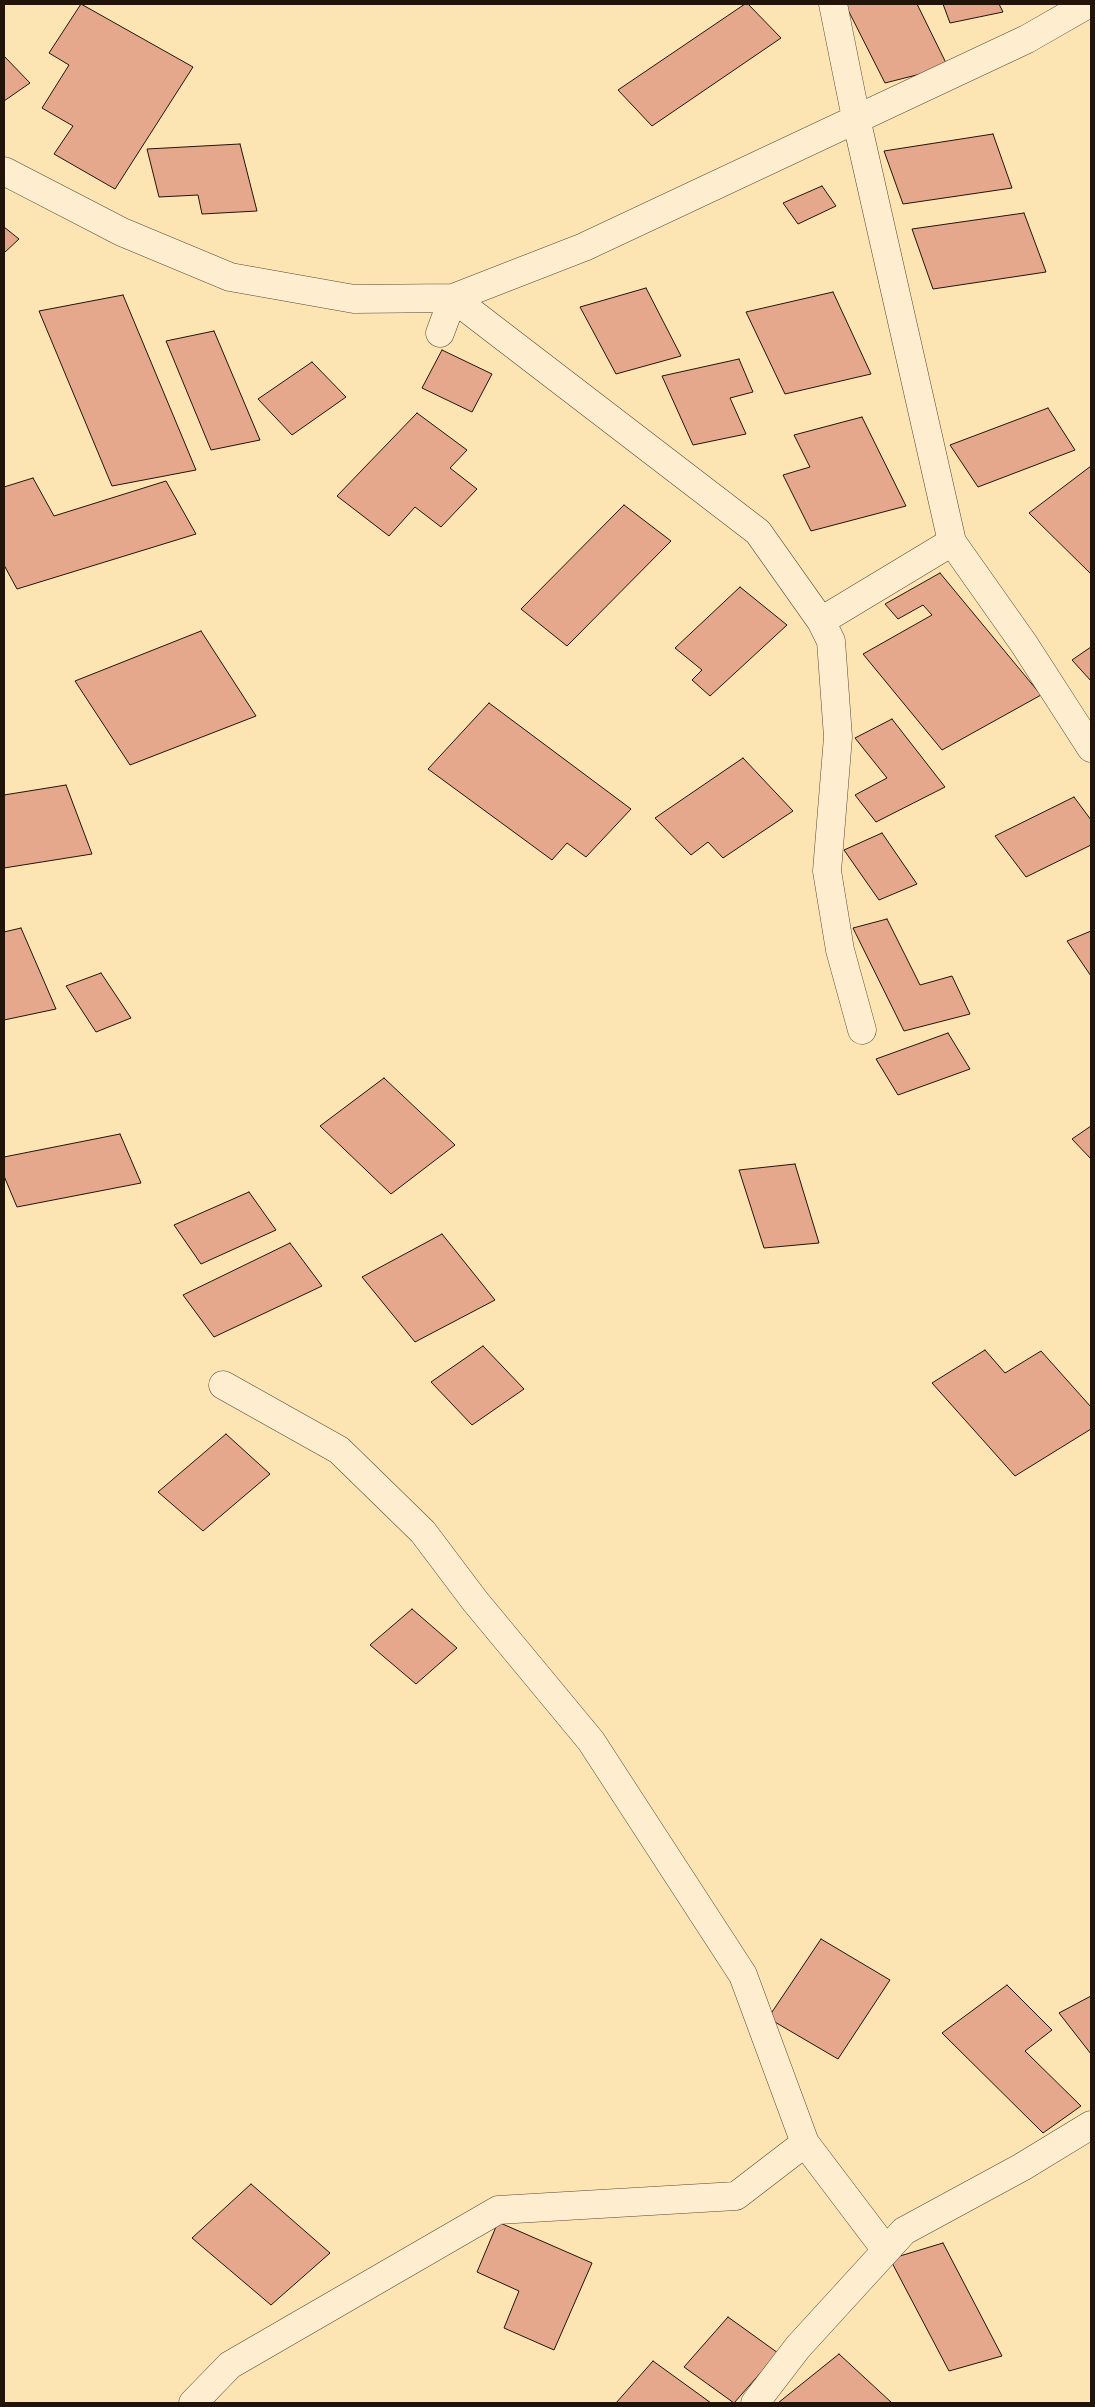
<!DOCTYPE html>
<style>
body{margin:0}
#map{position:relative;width:1095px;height:2407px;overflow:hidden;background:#fde4b3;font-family:"EB Garamond",serif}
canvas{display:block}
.frame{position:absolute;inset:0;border:5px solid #231409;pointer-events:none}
</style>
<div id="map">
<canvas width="1095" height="2407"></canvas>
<div class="frame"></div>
</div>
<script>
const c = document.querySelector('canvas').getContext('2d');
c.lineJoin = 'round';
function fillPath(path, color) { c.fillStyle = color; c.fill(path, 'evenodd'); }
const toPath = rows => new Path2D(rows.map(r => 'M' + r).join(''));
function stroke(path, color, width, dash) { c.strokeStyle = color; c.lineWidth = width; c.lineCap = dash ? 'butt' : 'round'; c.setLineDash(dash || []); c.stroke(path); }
const building = toPath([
 [81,4,193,67,115,189,54,154,73,126,42,108,69,65,49,53,81,4],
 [745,4,748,4,781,38,652,126,618,90,745,4],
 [845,4,917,4,948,67,885,83,845,4],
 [943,4,999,4,1003,12,950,23,943,4],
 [4,56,30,83,4,101,4,56],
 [993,134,1012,188,903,204,884,151,993,134],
 [240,144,257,211,202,214,198,195,159,197,147,149,240,144],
 [822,186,836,206,798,224,783,203,822,186],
 [1024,213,1046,272,933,289,912,229,1024,213],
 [4,227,19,239,4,253,4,227],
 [646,288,681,356,616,374,580,307,646,288],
 [833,292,871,374,785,394,746,312,833,292],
 [123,295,196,470,112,486,39,311,123,295],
 [214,331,260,440,211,450,166,341,214,331],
 [442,350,492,374,472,412,422,388,442,350],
 [739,359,753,392,730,398,746,434,693,445,662,376,739,359],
 [312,362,346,397,292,435,258,399,312,362],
 [1048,408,1075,450,978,487,950,445,1048,408],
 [417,413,467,450,450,468,477,489,441,527,415,507,389,536,337,496,417,413],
 [862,417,906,506,811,531,783,475,810,467,794,435,862,417],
 [1091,466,1091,574,1029,513,1091,466],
 [33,478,54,516,166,481,196,534,17,589,4,565,4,487,33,478],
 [624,505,671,541,567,646,521,609,624,505],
 [940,573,1041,695,942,750,863,654,932,615,923,605,898,619,885,604,940,573],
 [740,587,787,625,710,696,692,680,702,670,675,648,740,587],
 [201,631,256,716,130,765,75,681,201,631],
 [1091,647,1091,681,1072,660,1091,647],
 [489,703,631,809,586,857,567,843,552,860,428,769,489,703],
 [892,719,945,787,876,822,855,795,887,778,855,738,892,719],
 [743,758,793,811,723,858,708,842,691,855,655,818,743,758],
 [66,785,92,854,4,868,4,795,66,785],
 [1074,797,1091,820,1091,845,1026,877,995,836,1074,797],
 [882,833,917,884,879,900,844,850,882,833],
 [887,919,920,985,952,976,970,1014,904,1031,853,928,887,919],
 [21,928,56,1009,4,1020,4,932,21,928],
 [1091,931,1091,976,1067,941,1091,931],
 [101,973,131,1018,96,1032,66,986,101,973],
 [948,1033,970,1069,898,1095,876,1059,948,1033],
 [384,1078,455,1145,391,1194,320,1126,384,1078],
 [1091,1126,1091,1159,1072,1139,1091,1126],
 [120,1134,141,1183,17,1207,4,1176,4,1157,120,1134],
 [795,1164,819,1243,764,1248,739,1170,795,1164],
 [249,1192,276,1230,201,1264,174,1225,249,1192],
 [442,1234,495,1300,415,1342,362,1277,442,1234],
 [290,1243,322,1286,214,1337,183,1295,290,1243],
 [483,1346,524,1389,472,1425,431,1382,483,1346],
 [985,1350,1005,1373,1041,1351,1091,1407,1091,1429,1015,1476,932,1383,985,1350],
 [226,1434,270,1474,203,1531,158,1492,226,1434],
 [412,1609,457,1648,416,1684,370,1645,412,1609],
 [821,1939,890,1980,838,2059,768,2018,821,1939],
 [1007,1985,1052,2030,1025,2051,1081,2106,1043,2133,942,2033,1007,1985],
 [1091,1996,1091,2054,1059,2013,1091,1996],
 [251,2184,330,2253,271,2305,192,2238,251,2184],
 [498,2222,592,2263,554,2350,504,2328,519,2291,477,2272,498,2222],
 [943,2243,1002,2356,949,2371,890,2259,943,2243],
 [728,2317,778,2353,734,2403,684,2367,728,2317],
 [839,2354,892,2403,778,2403,839,2354],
 [653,2361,711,2403,616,2403,653,2361]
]);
fillPath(building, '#e6a88d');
stroke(building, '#231409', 1);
const street = toPath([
 [833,4,856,118,952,542,1024,644,1091,748],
 [4,171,122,232,230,277,354,299,453,298,584,247,1027,39,1088,4],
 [440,333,453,298,758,532,821,621,831,641,838,737,827,871,840,950,862,1030],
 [821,621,952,542],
 [223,1385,339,1450,423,1532,475,1601,591,1741,743,1975,805,2143,886,2250],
 [193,2403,230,2365,498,2210,736,2196,805,2143],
 [755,2403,798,2347,904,2231,1022,2167,1091,2125]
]);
stroke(street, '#5a4834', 29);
stroke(street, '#feedce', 28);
</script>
